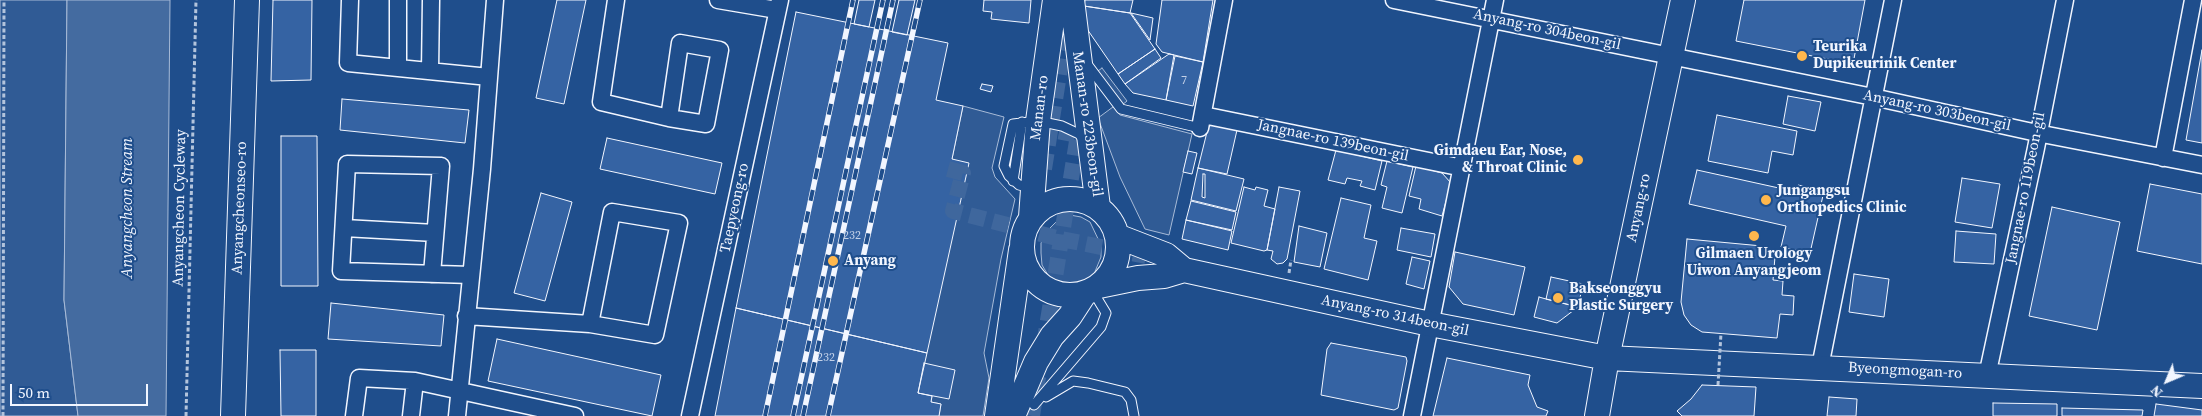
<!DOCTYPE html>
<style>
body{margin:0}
#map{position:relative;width:2202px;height:416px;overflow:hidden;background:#1f4e8c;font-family:"Source Serif 4",serif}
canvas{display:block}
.north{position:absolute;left:2142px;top:356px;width:50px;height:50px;-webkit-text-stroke:4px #1f4e8c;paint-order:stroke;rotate:225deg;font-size:14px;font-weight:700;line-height:20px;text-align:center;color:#f2f6ff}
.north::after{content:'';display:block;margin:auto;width:18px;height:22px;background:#f2f6ff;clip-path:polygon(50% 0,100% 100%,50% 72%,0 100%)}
.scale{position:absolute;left:10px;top:384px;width:138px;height:22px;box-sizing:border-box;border:2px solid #f2f6ff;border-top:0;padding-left:6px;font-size:15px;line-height:18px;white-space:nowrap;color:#f2f6ff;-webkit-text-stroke:4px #1f4e8c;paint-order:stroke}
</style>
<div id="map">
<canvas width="2202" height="416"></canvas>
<div class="north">N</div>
<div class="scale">50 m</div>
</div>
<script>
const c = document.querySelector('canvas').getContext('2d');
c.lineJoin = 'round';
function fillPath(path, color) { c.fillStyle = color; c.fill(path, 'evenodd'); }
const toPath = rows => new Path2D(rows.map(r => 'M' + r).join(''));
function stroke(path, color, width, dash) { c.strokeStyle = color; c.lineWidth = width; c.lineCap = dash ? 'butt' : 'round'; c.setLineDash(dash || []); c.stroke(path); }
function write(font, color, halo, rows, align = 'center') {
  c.font = font + ' "Source Serif 4",serif'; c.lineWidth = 4; c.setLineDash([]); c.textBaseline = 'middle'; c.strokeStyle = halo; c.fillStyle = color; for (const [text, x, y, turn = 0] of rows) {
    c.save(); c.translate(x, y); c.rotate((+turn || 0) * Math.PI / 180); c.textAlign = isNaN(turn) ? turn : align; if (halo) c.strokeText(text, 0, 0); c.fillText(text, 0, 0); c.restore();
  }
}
const built = toPath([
 [0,0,67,0,64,300,78,416,0,416,0,0],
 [1102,68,1127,101,1116,110,1120,115,1192,134,1169,235,1145,229,1120,177,1098,118,1117,104,1094,74,1102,68],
 [963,106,1004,117,992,168,995,177,1015,199,1001,259,984,353,989,378,983,416,939,416,941,404,931,402,932,396,918,393,952,159,963,106],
 [1070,215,1081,217,1090,222,1101,245,1101,257,1094,274,1086,280,1068,285,1059,284,1051,280,1042,265,1041,253,1041,243,1050,228,1058,220,1070,215]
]);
fillPath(built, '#305b95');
stroke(built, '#a8bbd7', 1);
const water = toPath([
 [67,0,170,0,166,416,78,416,64,300,67,0]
]);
fillPath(water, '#446ba0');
stroke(water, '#a8bbd7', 1);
const building = toPath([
 [273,0,312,0,311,80,271,81,273,0],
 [557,0,586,0,564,104,536,98,557,0],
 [859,0,875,0,869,27,854,24,859,0],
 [899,0,915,0,907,35,892,32,899,0],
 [984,0,1031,0,1029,23,991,19,992,12,983,11,984,0],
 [1085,0,1133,0,1130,13,1084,6,1085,0],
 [1162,0,1213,0,1203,62,1162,52,1156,44,1162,0],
 [1744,0,1865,0,1853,64,1736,41,1744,0],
 [1084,6,1130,13,1155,49,1118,74,1085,26,1084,6],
 [796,12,948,43,936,100,963,106,952,159,969,163,927,353,736,308,796,12],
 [1131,13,1153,18,1150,40,1131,13],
 [1155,49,1161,58,1125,84,1118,74,1155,49],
 [2202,50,2202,143,2186,140,2202,50],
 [1169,54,1174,55,1166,100,1133,93,1125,84,1169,54],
 [1175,56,1203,62,1193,106,1166,100,1175,56],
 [982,84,993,86,991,92,980,89,982,84],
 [1788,96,1821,102,1815,131,1783,124,1788,96],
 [342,99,469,110,465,143,340,130,342,99],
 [1717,115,1797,131,1793,155,1772,151,1768,173,1708,161,1717,115],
 [1212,124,1237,130,1227,174,1198,168,1208,128,1212,124],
 [281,136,317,136,318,286,281,286,281,136],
 [607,138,722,163,715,194,600,169,607,138],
 [1336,150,1382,161,1375,190,1360,186,1362,181,1347,178,1345,184,1328,180,1336,150],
 [1188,151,1197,153,1192,174,1183,172,1188,151],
 [1387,161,1413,167,1402,213,1382,208,1387,187,1381,185,1387,161],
 [1416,166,1442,173,1451,183,1442,216,1419,209,1421,199,1409,196,1416,166],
 [1198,168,1244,179,1236,211,1191,200,1198,168],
 [1697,170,1797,192,1798,185,1824,191,1810,253,1781,247,1786,226,1689,204,1697,170],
 [1203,174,1205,174,1205,198,1202,197,1203,174],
 [1962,178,2000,184,1992,228,1955,222,1962,178],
 [2150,184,2202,194,2202,264,2137,251,2150,184],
 [1244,187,1255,190,1256,187,1268,190,1264,206,1275,209,1267,250,1264,251,1231,243,1244,187],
 [1279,187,1300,191,1287,259,1283,263,1277,264,1271,259,1273,251,1267,250,1279,187],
 [541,193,572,202,545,301,514,293,541,193],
 [1341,198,1371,205,1364,238,1377,241,1368,280,1324,269,1341,198],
 [1191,201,1236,212,1232,230,1186,220,1191,201],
 [2052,207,2120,222,2097,330,2029,316,2052,207],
 [1186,220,1232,231,1228,250,1182,239,1186,220],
 [1299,226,1327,233,1320,267,1294,262,1299,226],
 [1401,228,1435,234,1431,257,1397,250,1401,228],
 [1956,231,1996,234,1994,264,1954,262,1956,231],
 [1687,239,1762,246,1762,255,1775,257,1773,280,1783,281,1782,295,1794,296,1793,315,1780,314,1777,338,1702,332,1691,325,1684,315,1681,302,1687,239],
 [1455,252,1525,267,1514,315,1463,304,1449,287,1455,252],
 [1412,257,1430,261,1424,289,1406,284,1412,257],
 [1854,274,1889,279,1884,317,1849,312,1854,274],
 [1551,277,1583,284,1578,307,1546,299,1551,277],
 [1539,297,1546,299,1578,307,1557,323,1534,317,1539,297],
 [331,303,444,315,441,346,328,339,331,303],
 [736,308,927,353,918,393,932,396,931,402,941,404,939,416,715,416,736,308],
 [497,339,661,375,652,416,488,381,497,339],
 [1331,343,1406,357,1407,361,1398,408,1394,410,1321,395,1327,349,1331,343],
 [280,350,316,350,316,416,281,416,280,350],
 [1447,358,1530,375,1528,385,1537,407,1548,411,1546,416,1433,416,1447,358],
 [924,363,955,370,949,399,918,393,924,363],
 [1702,385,1756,387,1754,416,1682,416,1677,411,1691,399,1702,385],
 [1829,397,1857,399,1856,416,1827,416,1829,397],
 [1993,403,2057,404,2057,416,1993,416,1993,403],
 [2156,404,2202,410,2202,416,2154,416,2156,404],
 [2062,408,2143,410,2142,416,2062,416,2062,408]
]);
fillPath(building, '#3563a3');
stroke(building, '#f2f6ff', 1);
stroke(toPath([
 [948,169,963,173,953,211,1061,239,1146,256],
 [1044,169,1066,30],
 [1044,345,1078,135,1051,130],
 [1032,416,1039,371]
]), '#3f679d', 16, [16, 8]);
const lane = toPath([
 [1087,64,1121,109,1200,128],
 [1013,181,1022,122],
 [1032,188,1019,185,1009,176,1004,166,1013,124,1038,121,1062,126,1079,134,1085,141],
 [1046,397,1073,381,1088,383,1125,392,1131,400,1134,416],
 [1034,405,1101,327,1106,313,1092,290]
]);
const street = toPath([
 [350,0,348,63,489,77],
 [398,0,398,68],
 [616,0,601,102,669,118,706,124,720,50,680,43,669,118],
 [718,0,777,10],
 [1394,0,1873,97,2037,133,2202,165],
 [430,71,431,0],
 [1203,115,1463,168],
 [1200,128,1224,0],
 [2163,158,2193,0],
 [344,228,435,233],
 [432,274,441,166,347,164,341,271,471,275],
 [466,316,590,324,655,335,679,223,612,212,590,324],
 [1820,367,1893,0],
 [1987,376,2036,148,2065,0],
 [354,416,359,378,415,381,575,416],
 [411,416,415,381],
 [457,416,482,169,495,0],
 [690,416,780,0],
 [1412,416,1495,0]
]);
const secondary = toPath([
 [1072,0,1098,207],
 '1022 247a48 48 0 1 1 96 0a48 48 0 1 1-96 0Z',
 [1031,217,1038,121,1055,0],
 [1117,236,1166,255,1184,270,1430,324,1607,358,2202,386],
 [1099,286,1138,278,1164,276,1184,270],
 [233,416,247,0],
 [997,416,1021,250],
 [1013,416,1036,362,1052,336,1070,316,1085,293],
 [1597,416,1607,358,1683,0]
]);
stroke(lane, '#f2f6ff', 11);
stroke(street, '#f2f6ff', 19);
stroke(secondary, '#f2f6ff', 26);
stroke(toPath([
 [1289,273,1291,260],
 [3,416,4,0],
 [186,416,196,0]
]), '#b3c4dc', 3, [4, 2.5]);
stroke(lane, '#1f4e8c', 9);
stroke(street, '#1f4e8c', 16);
stroke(secondary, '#1f4e8c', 24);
const rail = toPath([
 [765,416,853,0],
 [793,416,883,0],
 [803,416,893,0],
 [828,416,920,0]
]);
stroke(rail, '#f2f6ff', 5.5);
stroke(rail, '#1f4e8c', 4, [11]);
stroke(toPath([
 [1718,385,1721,333]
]), '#b3c4dc', 3, [4, 2.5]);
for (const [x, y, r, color] of [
 [1802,56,6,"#ffb74d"],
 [1578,160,6,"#ffb74d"],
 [1766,200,6,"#ffb74d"],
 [1754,236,6,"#ffb74d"],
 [833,261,6,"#ffb74d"],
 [1558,298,6,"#ffb74d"]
]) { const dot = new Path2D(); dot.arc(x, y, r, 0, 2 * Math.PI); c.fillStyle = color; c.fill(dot); stroke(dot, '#1f4e8c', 2); }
write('12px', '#c3d1e8', null, [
 ["7",1184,81],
 ["232",852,236],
 ["232",826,358]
]);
write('15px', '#f2f6ff', '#1f4e8c', [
 ["Anyang-ro 304beon-gil",1547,30,12],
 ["Manan-ro",1040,108,-83],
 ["Anyang-ro 303beon-gil",1937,111,12],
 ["Manan-ro 223beon-gil",1087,124,82],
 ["Jangnae-ro 139beon-gil",1333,141,12],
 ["Jangnae-ro 119beon-gil",2026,188,-79],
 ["Anyangcheon Cycleway",180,208,-89],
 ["Anyangcheonseo-ro",240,208,-88],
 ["Taepyeong-ro",735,208,-78],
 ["Anyang-ro",1639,208,-78],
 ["Anyang-ro 314beon-gil",1395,316,12],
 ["Byeongmogan-ro",1905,371,3]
]);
write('bold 15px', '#f2f6ff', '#1f4e8c', [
 ["Teurika",1813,47],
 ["Dupikeurinik Center",1813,64],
 ["Gimdaeu Ear, Nose,",1567,151,"right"],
 ["& Throat Clinic",1567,168,"right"],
 ["Jungangsu",1777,191],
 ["Orthopedics Clinic",1777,208],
 ["Gilmaen Urology",1754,254,"center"],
 ["Uiwon Anyangjeom",1754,271,"center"],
 ["Anyang",844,261],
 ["Bakseonggyu",1569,289],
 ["Plastic Surgery",1569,306]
], 'left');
write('italic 16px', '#f2f6ff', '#1f4e8c', [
 ["Anyangcheon Stream",128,208,-90]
]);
</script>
